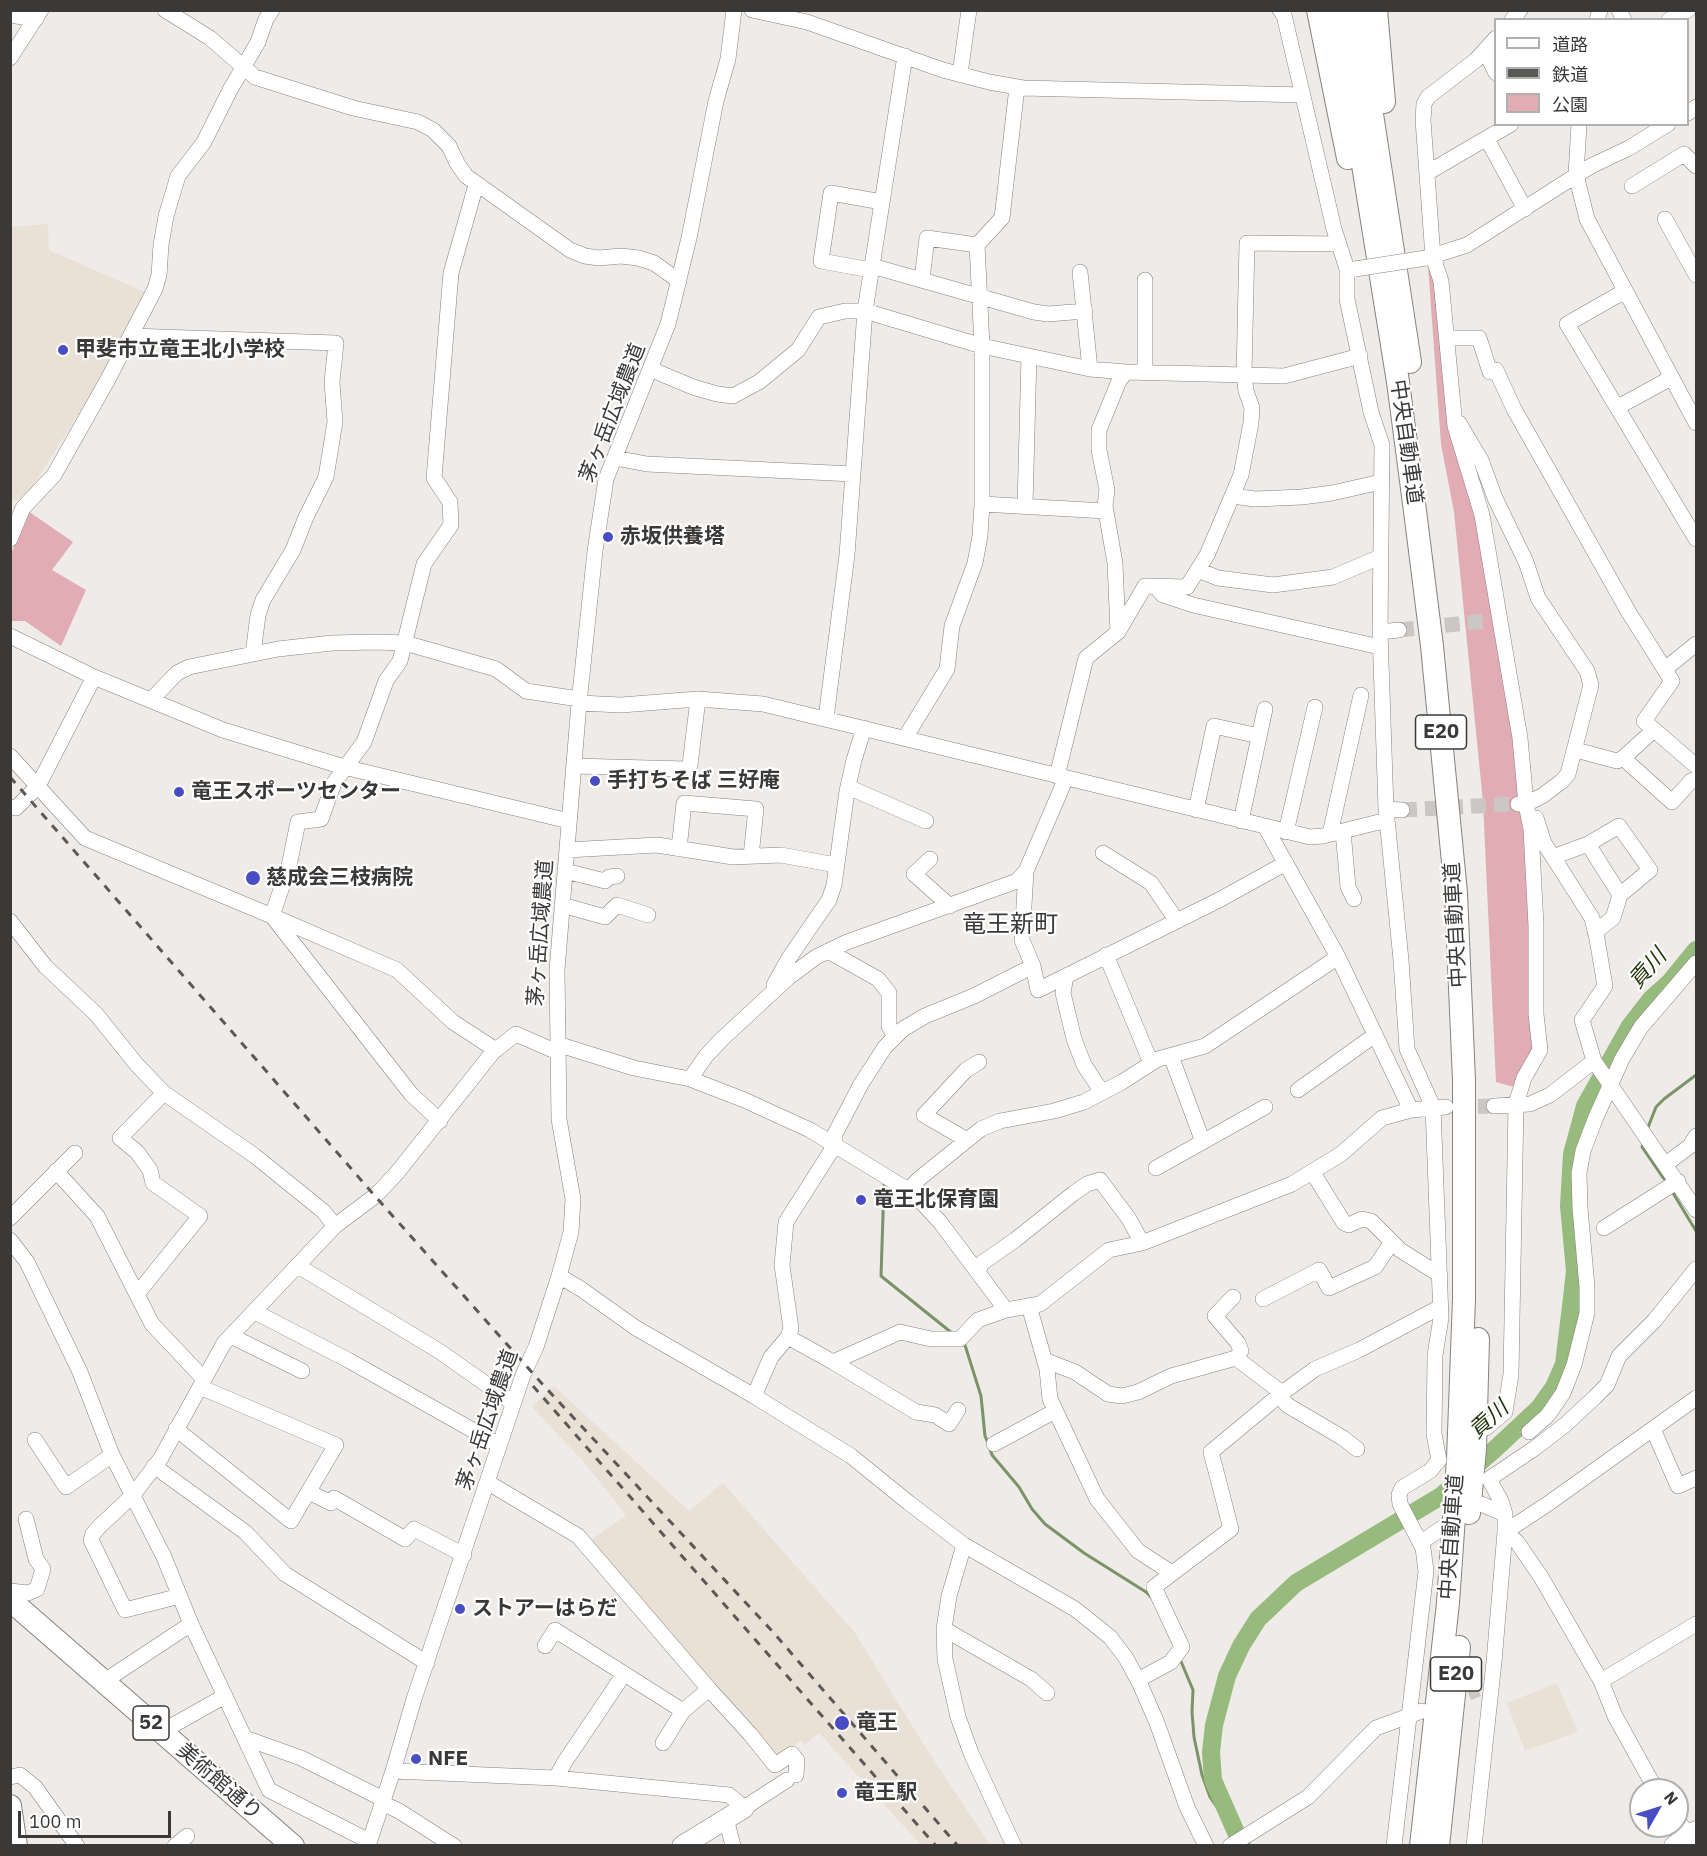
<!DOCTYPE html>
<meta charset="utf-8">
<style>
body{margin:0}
#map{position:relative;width:1707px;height:1856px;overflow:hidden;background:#efebe8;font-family:"IBM Plex Sans","Noto Sans JP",sans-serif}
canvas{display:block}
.frame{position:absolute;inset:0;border:12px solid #3a3937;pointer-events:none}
.legend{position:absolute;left:1494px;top:18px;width:195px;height:108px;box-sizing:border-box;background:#fff;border:2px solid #b0b0af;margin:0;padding:8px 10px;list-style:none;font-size:18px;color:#3a3937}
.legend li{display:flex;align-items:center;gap:12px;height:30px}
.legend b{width:30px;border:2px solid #b0b0af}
.north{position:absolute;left:1629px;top:1778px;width:60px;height:60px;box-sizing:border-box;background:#fff;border:2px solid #b0b0af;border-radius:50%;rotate:51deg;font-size:16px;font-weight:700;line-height:24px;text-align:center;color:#3a3937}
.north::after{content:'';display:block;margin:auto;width:21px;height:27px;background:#494dc3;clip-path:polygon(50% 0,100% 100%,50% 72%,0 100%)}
.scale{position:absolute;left:18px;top:1811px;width:153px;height:27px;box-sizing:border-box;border:3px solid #3a3937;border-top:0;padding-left:8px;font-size:18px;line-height:21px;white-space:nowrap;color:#3a3937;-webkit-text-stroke:4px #fff;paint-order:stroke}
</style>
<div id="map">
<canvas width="1707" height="1856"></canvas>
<div class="frame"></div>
<ul class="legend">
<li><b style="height:8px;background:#fff"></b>道路</li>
<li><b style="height:8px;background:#5b5957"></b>鉄道</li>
<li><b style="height:16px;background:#e1acb4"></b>公園</li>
</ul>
<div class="north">N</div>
<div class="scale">100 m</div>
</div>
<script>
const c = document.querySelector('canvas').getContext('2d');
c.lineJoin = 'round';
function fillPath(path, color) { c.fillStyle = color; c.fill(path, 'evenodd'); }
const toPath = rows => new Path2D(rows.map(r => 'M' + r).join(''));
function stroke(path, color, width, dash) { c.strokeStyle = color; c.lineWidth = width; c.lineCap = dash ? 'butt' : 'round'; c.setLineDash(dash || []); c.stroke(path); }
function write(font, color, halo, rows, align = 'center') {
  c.font = font + ' "IBM Plex Sans","Noto Sans JP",sans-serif'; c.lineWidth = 4.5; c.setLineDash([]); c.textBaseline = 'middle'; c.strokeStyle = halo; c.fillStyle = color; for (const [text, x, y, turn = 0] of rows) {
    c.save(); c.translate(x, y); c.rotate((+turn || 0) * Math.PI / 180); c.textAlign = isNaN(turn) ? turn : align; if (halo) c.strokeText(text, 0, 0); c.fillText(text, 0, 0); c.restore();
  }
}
fillPath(toPath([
 [48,224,49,250,147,293,84,406,29,492,16,501,11,500,11,227],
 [554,1386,689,1511,723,1483,855,1633,924,1745,990,1845,921,1845,819,1733,804,1745,801,1740,775,1761,590,1541,626,1515,582,1460,532,1407],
 [1557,1683,1578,1732,1525,1751,1507,1703]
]), '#e9e0d6');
fillPath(toPath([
 [1428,266,1438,285,1474,511,1512,710,1528,838,1534,1049,1514,1087,1496,1082,1483,802,1454,512,1441,444],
 [28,511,73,542,52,570,86,590,61,646,25,621,11,621,11,554]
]), '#e1acb4');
stroke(toPath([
 [1647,1130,1656,1107,1664,1099,1696,1075],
 [1644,1142,1642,1147,1664,1179],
 [884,1185,881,1276,952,1333],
 [1673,1193,1696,1231],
 [964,1342,981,1396,985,1436,988,1443],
 [990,1449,992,1455,1019,1487,1032,1509,1045,1524,1084,1553,1146,1592,1152,1598],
 [1180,1659,1193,1690,1192,1712,1194,1737,1202,1775,1210,1797,1237,1837]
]), '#7b9368', 3);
stroke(toPath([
 [1242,1846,1213,1780,1211,1752,1214,1725,1227,1676,1241,1646,1258,1619,1296,1583,1441,1496,1495,1449,1540,1407,1554,1387,1564,1364,1572,1298,1575,1271,1569,1206,1572,1154,1585,1106,1630,1026,1651,999,1670,982,1696,950]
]), '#97ba7d', 18);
stroke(toPath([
 [1399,630,1486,621],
 [1402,810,1515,804],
 [1455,1107,1494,1106],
 [1447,1702,1478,1689]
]), '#cbc7c5', 15, [15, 8]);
const minor = toPath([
 [165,10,210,38,255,77,353,108,418,122,433,130,449,146,457,163,466,176,570,250,585,256,599,258,621,256,638,258,654,263,679,281],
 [752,10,807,22,943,70,989,82,1023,88,1303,95],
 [1280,10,1284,15,1334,229,1347,269,1347,299,1371,412,1382,445,1380,632,1386,809,1401,960,1407,1049,1433,1107,1441,1318,1435,1355,1434,1434,1439,1460,1430,1471,1402,1488,1399,1495,1400,1504,1423,1548,1426,1571,1394,1846],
 [1619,10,1624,20],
 [10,15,36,19],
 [1512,20,1520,10],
 [1597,20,1600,10],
 [1669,20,1688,10],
 [1485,51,1496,73],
 [10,58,41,10],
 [960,74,969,10],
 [1688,113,1696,107],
 [1579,124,1576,175,1587,219,1696,423],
 [1487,139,1525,209],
 [1427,173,1511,124],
 [1632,186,1684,154,1696,166],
 [1665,219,1696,275],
 [1426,258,1467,245,1591,166,1629,148,1668,124],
 [872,266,1034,312,1048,314,1085,311],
 [871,270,821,261,831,193,882,202],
 [1080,272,1090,369],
 [922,279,927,238,977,245],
 [1625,291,1567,324,1696,539],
 [131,336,336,343,332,382,335,422,326,477,306,517,293,550,263,600,258,615,253,654],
 [1447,338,1479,338,1490,372,1496,370,1514,409,1628,611,1672,681,1644,721,1696,766],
 [650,369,693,387,717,394,733,396,759,382,798,350,819,317,845,311,865,311,982,346,1090,369,1126,372,1284,376,1360,356],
 [1145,372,1145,280],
 [1618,407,1671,378],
 [1459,423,1481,460,1495,498,1526,562,1538,598,1587,671,1591,685,1568,774,1562,781,1542,796,1526,804,1518,804],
 [615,458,647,464,853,474],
 [1232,496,1255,499,1302,497,1332,493,1381,482],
 [982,504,1106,511],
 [1025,506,1029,356],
 [10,539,23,508,54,475,107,381,155,289,159,275,161,245,166,216,178,176,204,142,230,90,258,42,266,19,272,10],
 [1198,570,1218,578,1273,585,1333,577,1380,557],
 [1155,586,1163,595,1193,605,1380,647],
 [1118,632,1115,563,1105,506,1107,490,1099,450,1099,430,1119,381,1126,372],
 [1380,632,1399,630],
 [10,636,94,677,223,730,344,767,569,821],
 [1665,669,1696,644],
 [151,700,177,673,189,667,278,649,332,643,376,642,405,643,496,669,526,691,579,699],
 [579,703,621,705,698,699,763,704,1310,837,1323,836,1387,820],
 [826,718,847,555,865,311,905,56],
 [905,738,947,669,952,626,975,563,980,536,982,504,982,346,977,245,1002,218,1017,87],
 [1576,750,1617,761,1623,758,1654,730],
 [10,756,85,838,272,916,397,970,453,1022,496,1050],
 [1623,758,1672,802,1691,781,1696,779],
 [574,766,686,769,690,765,698,699],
 [1057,776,1086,658,1118,632,1145,586,1187,587,1207,555,1241,475,1251,423,1252,408,1246,391,1244,375,1247,243,1339,244],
 [848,787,926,821],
 [10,807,16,808,38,786,94,677],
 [1386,809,1402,810],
 [1196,810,1214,726,1259,736],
 [1536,818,1544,843,1592,918,1597,939,1605,986,1582,1020,1594,1061,1696,1210],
 [1241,821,1265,709],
 [1266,828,1338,957,1411,1110],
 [1343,831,1348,887,1354,899],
 [1286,832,1315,707],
 [1330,834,1361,695],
 [1588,844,1620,895],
 [679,849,684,803,756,809,751,856],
 [567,850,657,845,733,857,781,855,836,865],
 [1103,853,1151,883,1177,921],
 [1553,857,1588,844,1619,826,1650,870,1620,895,1613,918,1595,932],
 [930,859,914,874,950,906],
 [565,871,605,881,609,877,617,876],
 [1026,871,1022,940,1033,966,1038,990,1219,900,1286,863],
 [562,905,605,917,617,905,648,915],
 [10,921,45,966,96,1014,137,1065,164,1093,255,1156,323,1211,335,1226],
 [828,951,878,979,889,993,889,1026,895,1037],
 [1106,955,1151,1063],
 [1066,976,1063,993,1074,1039,1084,1065,1102,1092],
 [774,985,789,958,829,900,834,885,847,791,854,760,864,728],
 [557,1044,634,1068,690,1079,742,1099,810,1130,913,1193,940,1222,1006,1310],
 [1171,1056,1203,1142],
 [690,1079,706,1056,722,1039,789,977,816,957,847,942,1017,881,1026,871,1066,778],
 [1298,1090,1375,1035],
 [1494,1106,1530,1104,1550,1095,1594,1061],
 [440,1121,411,1094,272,916,289,866,298,822,321,819,334,783,364,742,386,681,400,661,424,564,451,525,450,502,434,478,451,273,476,185],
 [967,1140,924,1115,966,1070,979,1062],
 [1666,1164,1690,1146,1696,1136],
 [1156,1168,1265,1107],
 [56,1171,97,1216,152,1324,204,1379],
 [1313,1173,1344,1223,1349,1225,1362,1219,1371,1221,1400,1250,1440,1275],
 [908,1190,920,1178,981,1129,1000,1121,1054,1111,1084,1102,1122,1082,1158,1059,1205,1046,1338,957],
 [10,1218,75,1153],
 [1604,1228,1678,1181],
 [10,1240,27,1262,80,1372,112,1455,164,1557,191,1624,269,1790,369,1841],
 [298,1266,439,1351,513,1403],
 [978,1271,982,1263,1015,1240,1074,1193,1087,1184,1100,1180,1129,1219,1142,1243],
 [559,1276,581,1289,636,1328,754,1396,851,1456,909,1503,964,1545,1075,1609,1110,1637,1126,1658,1140,1684,1157,1723,1187,1807,1206,1846],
 [137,1294,200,1216,153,1183,150,1170,137,1152,120,1138,164,1093],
 [1233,1297,1215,1316,1238,1343,1241,1351,1236,1358],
 [1263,1299,1319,1270,1329,1288,1375,1267,1392,1242],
 [1029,1306,1047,1369,1050,1399,1097,1499,1138,1551,1172,1573],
 [255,1312,348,1360,499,1445],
 [231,1336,302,1371],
 [788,1337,833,1362,900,1332,931,1339,960,1339,978,1320,1006,1310,1040,1304,1109,1250,1142,1243,1292,1184,1341,1154,1382,1118,1411,1110,1446,1107],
 [1044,1360,1075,1372,1108,1394,1122,1396,1138,1392,1171,1376,1236,1358,1282,1393],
 [833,1362,916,1412,935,1415,949,1424,958,1410],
 [1279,1395,1287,1405,1343,1438,1357,1449],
 [754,1396,771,1357,788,1337,791,1329,782,1265,786,1222,835,1145,835,1134,861,1084,885,1047,903,1029,925,1016,974,996,1033,966],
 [1486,1428,1505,1412,1511,1374,1516,1104,1524,1078,1540,1050,1536,1014,1536,926,1531,829,1526,804,1520,738,1482,515,1455,426,1441,281,1433,257,1423,120,1424,104,1428,97,1476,60,1496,38],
 [176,1429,291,1521,336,1445,200,1387],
 [1653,1429,1678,1486,1696,1478],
 [1529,1432,1548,1415,1563,1393,1574,1365,1587,1313,1587,1287,1580,1208,1579,1173,1583,1151,1596,1117,1622,1059,1641,1027,1696,963],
 [35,1440,66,1487,112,1455],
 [994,1444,1055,1411],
 [154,1466,245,1532,285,1574,427,1663],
 [487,1482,578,1536,709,1689,750,1734,775,1765,792,1754,797,1760,796,1775],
 [309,1492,331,1503,334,1498,405,1539,414,1529,464,1555],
 [1505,1514,1501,1501,1489,1479,1535,1448,1565,1425,1595,1397,1607,1385,1619,1356,1654,1321,1696,1269],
 [1420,1543,1445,1526],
 [964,1545,949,1596,944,1629,945,1659,958,1717,971,1753,1014,1846],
 [10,1591,28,1593,37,1589,43,1569,36,1559,26,1519],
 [180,1596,125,1610,91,1540,93,1534,99,1527,133,1495,161,1458,224,1343,335,1226,375,1196,396,1174,493,1052,516,1034,557,1052],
 [944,1629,1031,1679,1047,1693],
 [545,1646,555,1630,683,1711,709,1689],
 [1138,1680,1171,1662,1182,1647,1154,1587,1231,1529,1211,1452,1282,1393,1315,1369,1359,1350,1440,1307],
 [1601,1681,1696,1624],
 [103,1682,191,1624],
 [161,1732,225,1696],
 [245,1738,301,1758,383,1799],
 [663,1743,683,1711],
 [393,1771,556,1778,729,1795,744,1808,787,1780],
 [10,1777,20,1775,35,1787,77,1846],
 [556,1778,564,1763,624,1674],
 [1656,1790,1615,1716,1601,1681,1541,1577,1517,1542,1505,1532,1549,1503,1696,1398],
 [382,1803,399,1811,454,1846],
 [726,1818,733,1846],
 [1677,1820,1690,1836],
 [175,1846,187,1836],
 [368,1846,393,1771,414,1699,523,1375,536,1347,559,1276,571,1232,573,1199,559,1119,557,970,579,703,595,551,606,479,668,324,689,238,716,101,728,59,734,10],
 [1230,1846,1308,1797,1376,1728,1422,1711],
 [1474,1846,1494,1662,1505,1532,1505,1514,1481,1504]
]);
const major = toPath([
 [682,1846,744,1808],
 [1674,1846,1696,1831]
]);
const highway = toPath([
 [1318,10,1348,158],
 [1338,10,1398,382,1415,511,1432,646,1456,893,1464,1081,1464,1299,1458,1459,1448,1603,1421,1846],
 [1356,10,1410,362],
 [1376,10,1384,102],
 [1469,1513,1475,1449,1478,1339],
 [10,1600,293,1846],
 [10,1806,16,1846],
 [1438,1846,1459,1647]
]);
stroke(minor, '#85827f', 16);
stroke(major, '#85827f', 21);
stroke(highway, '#85827f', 24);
stroke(minor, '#fff', 15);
stroke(major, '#fff', 20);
stroke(highway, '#fff', 22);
stroke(toPath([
 [10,777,375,1196,545,1387,773,1632,958,1846],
 [533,1386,936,1846]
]), '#5b5957', 3, [8, 8]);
const minorBridge = toPath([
 [1355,269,1426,258]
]);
stroke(minorBridge, '#85827f', 16, []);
stroke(minorBridge, '#fff', 15);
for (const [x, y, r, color] of [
 [63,350,6,"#494dc3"],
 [608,537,6,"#494dc3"],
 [595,781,6,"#494dc3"],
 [179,792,6,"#494dc3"],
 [253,878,8,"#494dc3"],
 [861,1200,6,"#494dc3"],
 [460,1609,6,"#494dc3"],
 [842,1723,8,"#494dc3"],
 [416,1759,6,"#494dc3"],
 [842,1793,6,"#494dc3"]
]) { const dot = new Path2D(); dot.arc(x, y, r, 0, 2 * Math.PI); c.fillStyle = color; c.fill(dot); stroke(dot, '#fff', 2); }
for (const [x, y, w] of [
 [1441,732,51],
 [1456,1674,51],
 [151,1723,36]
]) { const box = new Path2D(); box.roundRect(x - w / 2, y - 17, w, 34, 4.5); c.fillStyle = '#fff'; c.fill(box); stroke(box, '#3a3937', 1.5); }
write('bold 20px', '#3a3937', null, [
 ["E20",1441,732],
 ["E20",1456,1674],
 ["52",151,1723]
]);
write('bold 21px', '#3a3937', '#fff', [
 ["甲斐市立竜王北小学校",75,350],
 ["赤坂供養塔",620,537],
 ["手打ちそば 三好庵",607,781],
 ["竜王スポーツセンター",191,792],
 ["慈成会三枝病院",266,878],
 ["竜王北保育園",873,1200],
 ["ストアーはらだ",472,1609],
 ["竜王",856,1723],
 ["NFE",428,1759],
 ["竜王駅",854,1793]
], 'left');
write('21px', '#3a3937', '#fff', [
 ["茅ヶ岳広域農道",613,413,-69],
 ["中央自動車道",1406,442,82],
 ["中央自動車道",1456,925,-93],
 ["茅ヶ岳広域農道",541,933,-86],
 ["茅ヶ岳広域農道",488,1420,-71],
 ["中央自動車道",1452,1537,-86],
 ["美術館通り",219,1782,41]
]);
write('italic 22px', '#20360a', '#fff', [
 ["貢川",1648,969,-49],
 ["貢川",1489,1420,-42]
]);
write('24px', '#3a3937', '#fff', [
 ["竜王新町",1010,925]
]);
</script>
